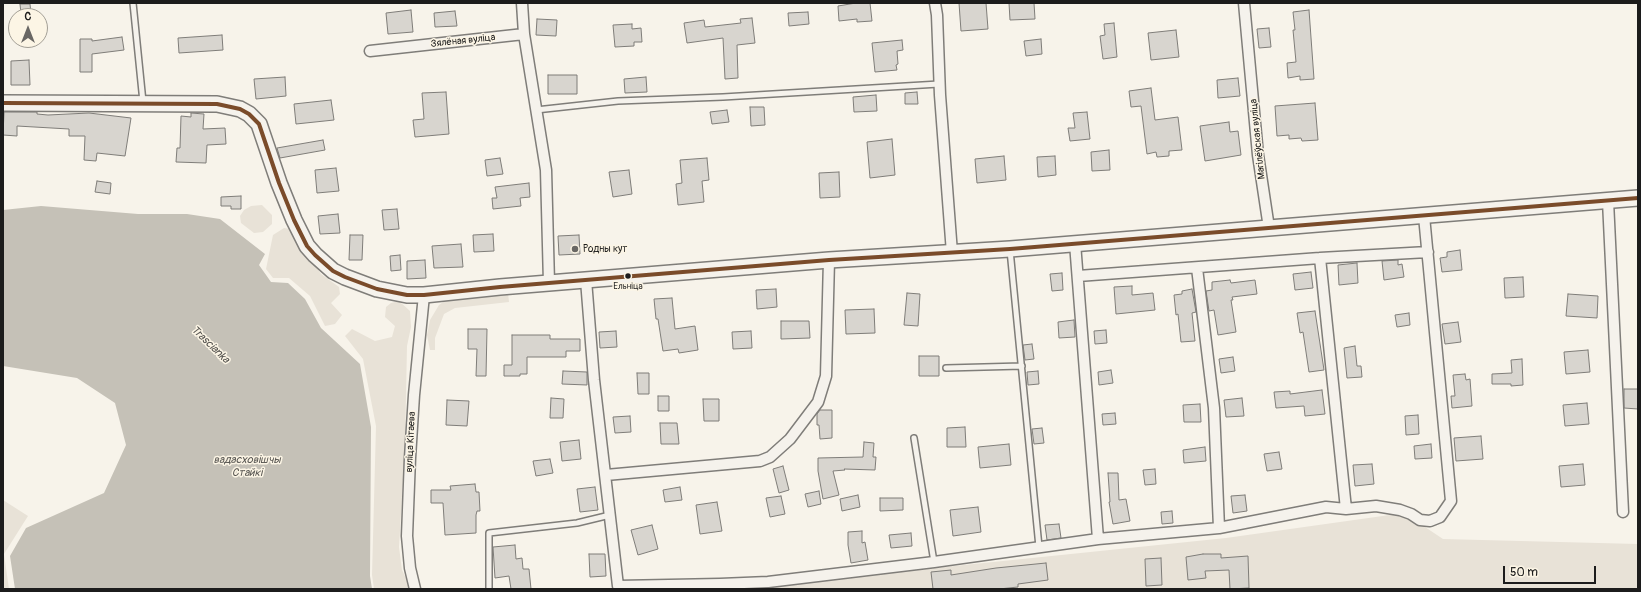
<!DOCTYPE html>
<meta charset="utf-8">
<style>
body{margin:0}
#map{position:relative;width:1641px;height:592px;overflow:hidden;background:#f7f3ea;font-family:Pangolin,sans-serif}
canvas{display:block}
.frame{position:absolute;inset:0;border:4px solid #1c1c1c;pointer-events:none}
.north{position:absolute;left:8px;top:8px;width:40px;height:40px;box-sizing:border-box;background:#fcf5e5;border:1px solid #a29e95;border-radius:50%;rotate:0deg;font-size:11px;font-weight:700;line-height:16px;text-align:center;color:#1c1c1c}
.north::after{content:'';display:block;margin:auto;width:14px;height:18px;background:#696764;clip-path:polygon(50% 0,100% 100%,50% 72%,0 100%)}
.scale{position:absolute;left:1503px;top:566px;width:93px;height:18px;box-sizing:border-box;border:2px solid #1c1c1c;border-top:0;padding-left:5px;font-size:12px;line-height:14px;white-space:nowrap;color:#1c1c1c;-webkit-text-stroke:3px #fcf5e5;paint-order:stroke}
</style>
<div id="map">
<canvas width="1641" height="592"></canvas>
<div class="frame"></div>
<div class="north">С</div>
<div class="scale">50 m</div>
</div>
<script>
const c = document.querySelector('canvas').getContext('2d');
c.lineJoin = 'round';
function fillPath(path, color) { c.fillStyle = color; c.fill(path, 'evenodd'); }
const toPath = rows => new Path2D(rows.map(r => 'M' + r).join(''));
function stroke(path, color, width, dash) { c.strokeStyle = color; c.lineWidth = width; c.lineCap = dash ? 'butt' : 'round'; c.setLineDash(dash || []); c.stroke(path); }
function write(font, color, halo, rows, align = 'center') {
  c.font = font + ' Pangolin,sans-serif'; c.lineWidth = 3; c.setLineDash([]); c.textBaseline = 'middle'; c.strokeStyle = halo; c.fillStyle = color; for (const [text, x, y, turn = 0] of rows) {
    c.save(); c.translate(x, y); c.rotate((+turn || 0) * Math.PI / 180); c.textAlign = isNaN(turn) ? turn : align; if (halo) c.strokeText(text, 0, 0); c.fillText(text, 0, 0); c.restore();
  }
}
fillPath(toPath([
 [262,205,272,215,272,224,263,232,254,233,241,223,240,216,244,210,251,206],
 [284,228,291,229,321,274,339,287,340,294,331,303,342,315,335,324,325,326,310,296,289,278,273,278,266,269,273,235],
 [508,293,509,302,455,308,444,314,435,338,435,350,430,350,427,335,430,320,439,305,450,297],
 [399,301,410,311,411,327,407,346,405,446,399,547,402,570,411,589,374,589,372,575,376,426,363,359,345,336,352,329,375,341,392,337,395,326,385,317,386,307,391,303],
 [3,500,28,516,4,554,9,589,3,589],
 [1404,513,1443,539,1638,544,1638,589,730,589,767,588,935,568,1226,538]
]), '#e8e2d7');
fillPath(toPath([
 [41,206,138,214,187,214,220,219,265,254,259,265,271,282,288,283,305,299,321,328,360,364,371,427,370,576,372,589,15,589,10,556,26,528,104,493,126,445,115,403,77,378,3,366,3,210]
]), '#c5c1b7');
const building = toPath([
 [856,3,870,3,872,21,857,22,857,19,839,21,838,6,856,3],
 [959,3,986,3,988,29,961,31,959,3],
 [1009,3,1034,3,1035,19,1010,20,1009,3],
 [20,4,30,4,31,14,21,14,20,4],
 [411,10,413,32,388,34,386,13,411,10],
 [1309,10,1314,79,1300,80,1300,76,1288,78,1287,63,1296,62,1293,30,1295,30,1293,12,1309,10],
 [455,11,457,26,435,27,434,13,455,11],
 [808,12,809,24,789,26,788,13,808,12],
 [752,18,755,43,737,45,738,78,725,79,723,38,687,43,684,23,704,20,705,27,741,23,740,19,752,18],
 [537,19,557,20,556,36,536,35,537,19],
 [1114,23,1117,57,1103,59,1100,36,1105,35,1104,24,1114,23],
 [632,24,632,29,641,28,642,42,634,42,634,46,615,47,613,25,632,24],
 [1269,28,1271,47,1259,48,1257,29,1269,28],
 [1176,30,1179,57,1151,60,1148,33,1176,30],
 [222,35,223,50,179,53,178,38,222,35],
 [122,37,124,50,92,54,92,72,80,72,80,39,92,39,92,41,122,37],
 [1041,39,1042,54,1026,56,1024,41,1041,39],
 [902,40,903,50,897,51,898,64,896,65,897,70,875,72,872,43,902,40],
 [29,60,30,85,11,85,11,61,29,60],
 [548,75,577,75,577,94,548,94,548,75],
 [285,77,286,96,256,99,254,79,285,77],
 [646,77,647,92,625,93,624,79,646,77],
 [1238,78,1240,96,1218,98,1217,80,1238,78],
 [1151,88,1155,120,1178,117,1182,150,1169,151,1169,156,1157,157,1156,152,1147,154,1141,106,1131,107,1129,91,1151,88],
 [446,92,449,134,415,137,413,120,424,119,422,93,446,92],
 [917,92,918,104,905,104,905,93,917,92],
 [876,95,877,111,854,112,853,97,876,95],
 [331,100,334,120,296,124,294,104,331,100],
 [1315,103,1318,140,1302,141,1301,138,1289,139,1289,135,1277,136,1275,106,1315,103],
 [750,107,764,107,765,125,751,126,750,107],
 [727,110,729,122,712,124,710,112,727,110],
 [4,112,37,112,37,114,48,115,89,113,131,118,125,156,97,153,96,161,84,160,85,136,69,136,69,129,17,126,17,136,3,135,4,112],
 [1087,112,1090,139,1070,141,1068,128,1075,128,1073,113,1087,112],
 [191,113,204,114,203,129,225,128,226,144,207,145,206,163,176,162,177,148,180,148,181,116,191,117,191,113],
 [1229,122,1230,132,1238,131,1241,155,1205,161,1200,126,1229,122],
 [892,139,895,175,870,178,867,142,892,139],
 [323,140,325,150,280,158,277,148,323,140],
 [1109,150,1110,170,1092,171,1091,152,1109,150],
 [1004,156,1006,180,977,183,975,159,1004,156],
 [1055,156,1056,175,1038,177,1037,157,1055,156],
 [500,158,503,174,487,176,485,160,500,158],
 [707,158,709,180,702,181,704,202,678,205,676,184,682,183,680,160,707,158],
 [336,168,339,191,317,193,315,170,336,168],
 [629,170,632,194,613,197,609,172,629,170],
 [839,172,840,197,820,198,819,173,839,172],
 [97,181,111,183,110,194,95,192,97,181],
 [529,183,530,197,520,198,521,206,493,209,492,198,497,198,495,187,529,183],
 [241,196,241,209,231,209,231,206,221,206,221,197,241,196],
 [397,209,399,229,384,230,382,210,397,209],
 [338,214,340,233,320,234,318,216,338,214],
 [493,234,494,251,474,252,473,235,493,234],
 [350,235,363,235,362,260,349,260,350,235],
 [579,235,580,254,559,255,558,236,579,235],
 [461,244,463,267,434,268,432,246,461,244],
 [1460,250,1462,270,1442,272,1440,258,1447,257,1447,252,1460,250],
 [400,255,401,270,391,271,390,256,400,255],
 [425,260,426,278,407,279,407,261,425,260],
 [1398,260,1398,265,1402,264,1404,277,1384,280,1382,261,1398,260],
 [1357,263,1358,283,1339,285,1338,265,1357,263],
 [1311,272,1313,288,1295,290,1293,274,1311,272],
 [1062,273,1063,290,1052,291,1050,274,1062,273],
 [1523,277,1524,297,1505,298,1504,278,1523,277],
 [1230,280,1231,283,1255,280,1257,294,1232,297,1233,300,1231,300,1236,332,1218,335,1214,310,1209,311,1206,291,1212,290,1212,282,1230,280],
 [1132,286,1132,295,1153,293,1155,310,1116,314,1114,287,1132,286],
 [776,289,777,307,757,309,756,290,776,289],
 [1192,289,1196,312,1192,313,1195,341,1181,342,1178,314,1176,315,1174,295,1182,294,1182,291,1192,289],
 [907,293,920,294,918,326,904,325,907,293],
 [1568,294,1598,296,1597,318,1566,316,1568,294],
 [672,298,675,329,695,326,698,350,679,353,678,349,663,351,658,319,656,319,654,299,672,298],
 [874,309,875,333,846,334,845,310,874,309],
 [1315,311,1324,370,1309,372,1303,332,1300,333,1297,313,1315,311],
 [1409,313,1410,325,1397,327,1395,315,1409,313],
 [1074,320,1075,337,1059,338,1058,322,1074,320],
 [781,321,809,321,810,338,781,339,781,321],
 [1458,322,1461,342,1445,344,1442,324,1458,322],
 [468,329,487,329,486,376,476,376,477,349,468,349,468,329],
 [1106,330,1107,343,1095,344,1094,331,1106,330],
 [616,331,617,347,600,348,599,332,616,331],
 [751,331,752,348,733,349,732,332,751,331],
 [512,335,550,335,550,339,580,339,580,351,566,351,566,357,527,357,527,374,520,374,520,376,504,376,504,365,512,365,512,335],
 [1032,344,1034,359,1025,360,1023,345,1032,344],
 [1355,346,1357,366,1361,366,1362,377,1347,378,1344,348,1355,346],
 [1588,350,1590,372,1566,374,1564,352,1588,350],
 [919,356,939,356,939,376,919,376,919,356],
 [1233,357,1235,371,1221,373,1219,359,1233,357],
 [1522,359,1523,385,1511,386,1511,384,1492,384,1492,374,1512,373,1511,360,1522,359],
 [1111,370,1113,383,1099,385,1098,372,1111,370],
 [563,371,587,372,587,385,562,384,563,371],
 [1038,371,1039,384,1028,385,1027,372,1038,371],
 [637,373,649,373,649,394,638,394,637,373],
 [1465,374,1466,380,1470,379,1472,406,1452,408,1451,396,1455,396,1453,375,1465,374],
 [1624,389,1638,389,1638,409,1624,408,1624,389],
 [1322,390,1325,414,1305,416,1304,406,1276,408,1274,392,1290,391,1290,394,1322,390],
 [658,396,669,396,669,411,658,411,658,396],
 [551,398,564,399,563,418,550,418,551,398],
 [1242,398,1244,416,1226,417,1224,400,1242,398],
 [703,399,719,399,719,421,704,421,703,399],
 [447,400,469,401,467,426,446,425,447,400],
 [1587,403,1589,424,1565,426,1563,405,1587,403],
 [1200,404,1201,422,1184,422,1183,405,1200,404],
 [820,410,832,410,832,438,820,439,819,425,817,425,817,414,820,410],
 [1115,413,1116,424,1103,425,1102,414,1115,413],
 [1418,415,1419,434,1406,435,1405,416,1418,415],
 [630,416,631,432,615,433,613,417,630,416],
 [660,423,677,423,679,444,661,444,660,423],
 [965,427,966,447,947,447,947,428,965,427],
 [1042,428,1044,443,1034,444,1032,429,1042,428],
 [1481,436,1483,459,1456,461,1454,438,1481,436],
 [579,440,581,459,562,461,560,442,579,440],
 [864,442,874,443,873,457,876,457,875,470,844,469,845,470,833,471,839,495,823,499,818,471,818,458,863,457,864,442],
 [1009,444,1011,465,980,468,978,447,1009,444],
 [1431,444,1432,458,1415,459,1414,446,1431,444],
 [1205,447,1206,461,1184,463,1183,450,1205,447],
 [1279,452,1282,469,1267,471,1264,454,1279,452],
 [550,459,553,473,536,476,533,461,550,459],
 [1372,464,1374,484,1355,486,1353,465,1372,464],
 [1583,464,1585,485,1561,487,1559,466,1583,464],
 [783,466,789,490,779,493,773,469,783,466],
 [1155,469,1156,484,1145,485,1143,470,1155,469],
 [1108,473,1118,473,1119,500,1126,499,1130,521,1113,524,1109,502,1110,502,1108,473],
 [475,484,476,492,479,492,480,511,477,511,476,515,476,533,445,535,443,503,431,503,431,490,451,490,450,486,475,484],
 [595,487,598,510,580,512,577,489,595,487],
 [680,487,682,500,665,502,663,490,680,487],
 [819,491,821,504,808,507,805,494,819,491],
 [858,495,860,507,842,511,840,499,858,495],
 [1245,495,1247,511,1233,513,1231,496,1245,495],
 [781,496,785,514,770,517,766,498,781,496],
 [880,498,903,498,903,510,880,511,880,498],
 [717,502,722,531,700,534,696,505,717,502],
 [978,507,981,532,953,536,950,510,978,507],
 [1172,511,1173,523,1162,524,1161,512,1172,511],
 [1059,524,1061,538,1047,540,1045,525,1059,524],
 [652,525,658,549,638,555,631,530,652,525],
 [862,531,862,543,865,542,868,560,851,563,848,545,848,532,862,531],
 [911,533,912,546,891,548,889,535,911,533],
 [515,545,516,559,522,558,523,569,529,569,531,589,511,589,509,576,495,578,493,547,515,545],
 [589,554,605,554,606,576,590,577,589,554],
 [1203,554,1221,554,1221,558,1248,556,1249,588,1230,589,1229,570,1205,571,1206,578,1188,580,1186,557,1203,554],
 [1161,558,1162,585,1146,586,1145,559,1161,558],
 [1046,563,1048,580,1018,584,1018,587,999,589,933,589,931,572,951,570,951,575,996,568,1046,563]
]);
fillPath(building, '#d8d5cf');
stroke(building, '#7f7d79', 1);
const service = toPath([
 [133,3,143,102],
 [536,110,618,101,723,97,939,84],
 [1010,250,1039,547],
 [946,368,1022,366],
 [914,438,934,562],
 [489,589,489,533,577,523,610,515]
]);
const minor = toPath([
 [522,3,524,34,546,170,549,283],
 [935,3,937,15,940,95,952,253],
 [1244,3,1258,155,1269,228],
 [370,51,524,34],
 [1608,201,1623,512],
 [1075,243,1098,539],
 [1197,268,1214,408,1219,528],
 [1078,276,1320,258,1428,252],
 [586,280,594,380,618,586,720,584,768,582,934,562,1098,539,1219,528,1326,507,1346,509,1320,258],
 [606,475,760,461,770,457,790,439,818,402,826,376,829,260],
 [1346,509,1376,506,1400,510,1411,514,1420,520,1430,521,1440,517,1451,501,1424,216],
 [415,589,410,568,407,536,410,458,414,395,424,295]
]);
const secondary = toPath([
 [3,103,217,104,240,109,249,114,259,124,279,183,294,220,307,246,315,255,333,271,345,277,377,289,407,295,424,295,500,287,829,260,1010,249,1638,198]
]);
stroke(service, '#7f7d79', 8);
stroke(minor, '#7f7d79', 13);
stroke(secondary, '#7f7d79', 18);
stroke(service, '#f5f2ec', 5);
stroke(minor, '#f5f2ec', 10);
stroke(secondary, '#f5f2ec', 15);
stroke(toPath([
 [3,103,217,104,240,109,249,114,259,124,279,183,294,220,307,246,315,255,333,271,345,277,377,289,407,295,424,295,500,287,829,260,1010,249,1638,198]
]), '#7a4b2a', 4);
for (const [x, y, r, color] of [
 [575,249,4,"#696764"],
 [628,276,3.5,"#1c1c1c"]
]) { const dot = new Path2D(); dot.arc(x, y, r, 0, 2 * Math.PI); c.fillStyle = color; c.fill(dot); stroke(dot, '#fcf5e5', 1.5); }
write('9px', '#1c1c1c', '#fcf5e5', [
 ["Ельніца",628,287]
]);
write('10px', '#1c1c1c', '#fcf5e5', [
 ["Зялёная вуліца",463,41,-6],
 ["Магілёўская вуліца",1258,139,-96],
 ["вуліца Кітаева",411,442,-87]
]);
write('10px', '#1c1c1c', '#fcf5e5', [
 ["Родны кут",583,249]
], 'left');
write('italic 11px', '#575551', '#fcf5e5', [
 ["Trascianka",210,345,44],
 ["вадасховішчы",247,460],
 ["Стайкі",247,473]
]);
</script>
